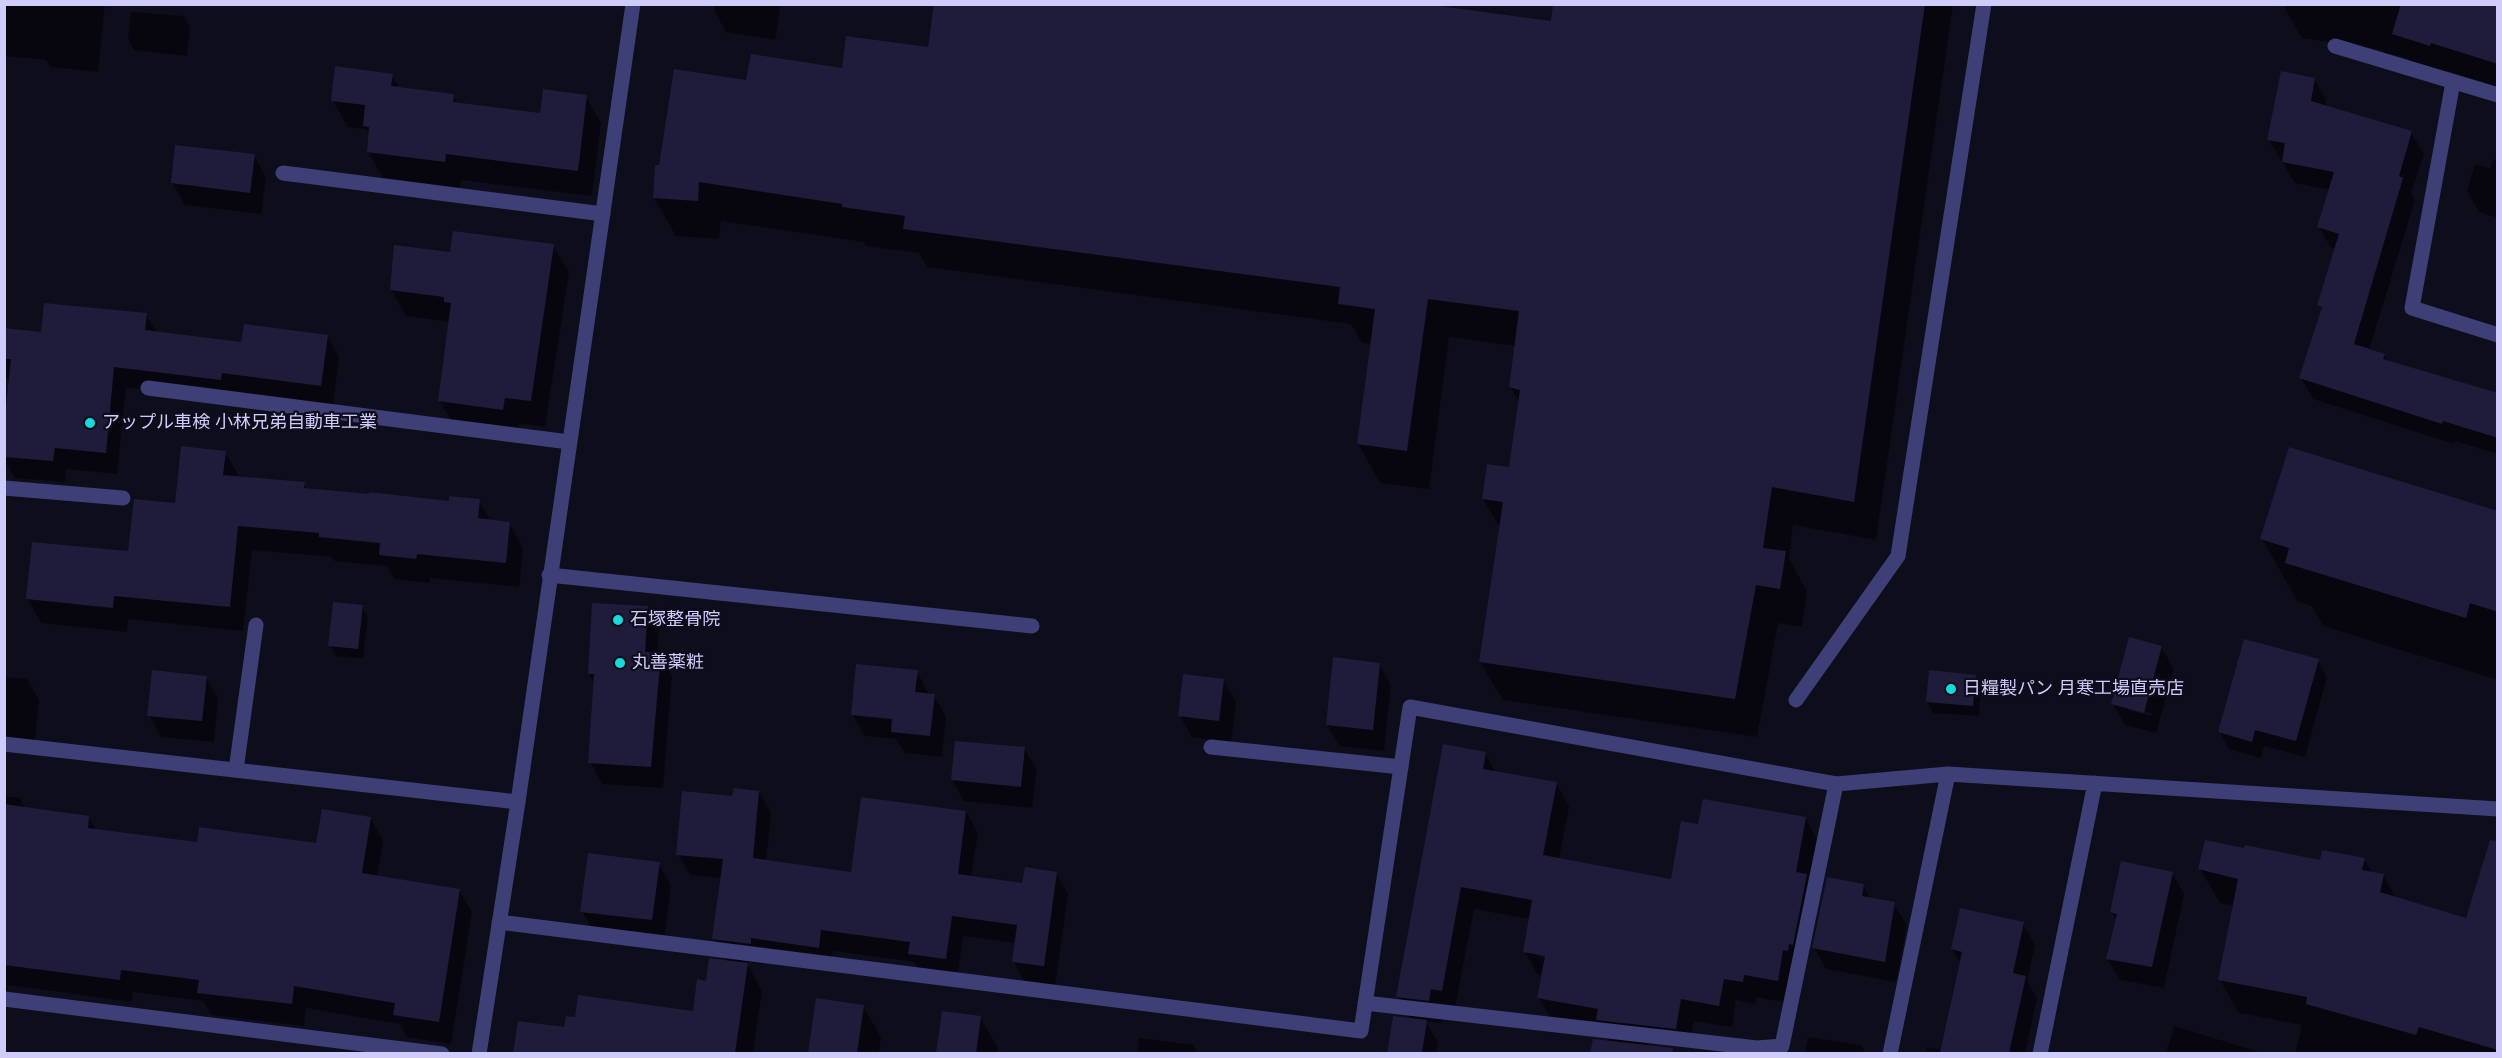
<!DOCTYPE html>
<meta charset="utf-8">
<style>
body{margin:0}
#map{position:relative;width:2502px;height:1058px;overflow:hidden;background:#0e0d1b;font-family:Inter,sans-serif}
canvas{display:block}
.frame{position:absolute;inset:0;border:6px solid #ceccfa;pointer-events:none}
</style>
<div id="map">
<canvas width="2502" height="1058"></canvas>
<div class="frame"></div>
</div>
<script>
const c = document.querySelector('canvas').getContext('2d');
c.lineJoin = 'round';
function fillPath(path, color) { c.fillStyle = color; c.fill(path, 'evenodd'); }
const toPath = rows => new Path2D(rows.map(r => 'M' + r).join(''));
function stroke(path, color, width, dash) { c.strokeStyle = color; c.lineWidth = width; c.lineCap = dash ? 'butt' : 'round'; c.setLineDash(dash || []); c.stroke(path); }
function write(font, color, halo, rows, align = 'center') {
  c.font = font + ' Inter,"Noto Sans JP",sans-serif'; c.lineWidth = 4.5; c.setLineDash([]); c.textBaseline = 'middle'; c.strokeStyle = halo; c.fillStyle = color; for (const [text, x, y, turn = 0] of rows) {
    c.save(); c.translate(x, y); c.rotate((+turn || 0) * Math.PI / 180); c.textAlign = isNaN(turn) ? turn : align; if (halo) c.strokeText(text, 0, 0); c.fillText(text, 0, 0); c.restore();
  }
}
fillPath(toPath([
 [4,4,105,4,98,72,50,67,46,60,4,56],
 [715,4,781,4,775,40,726,32,714,10],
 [935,4,1439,4,1438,8,1552,23,1555,4,1953,4,1876,540,1793,525,1789,559,1807,591,1802,627,1778,623,1757,737,1503,700,1480,662,1501,529,1483,499,1510,469,1520,403,1510,387,1516,346,1449,337,1429,489,1380,483,1358,444,1372,344,1362,343,1351,324,927,267,919,253,866,246,864,242,721,221,719,239,676,236,654,198,660,166,747,82,843,69,929,49],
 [2286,4,2498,4,2498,87,2447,71,2446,74,2410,63,2408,58,2385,53,2383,50,2302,38,2285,9],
 [131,12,184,16,190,27,187,56,134,50,128,39],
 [392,75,400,89,453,95,458,105,541,115,586,97,601,123,592,196,461,180,460,188,383,178,368,152,370,136,366,129,348,127,333,101],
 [2314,79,2326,100,2325,107,2411,133,2424,154,2411,194,2415,200,2369,350,2384,355,2388,362,2498,395,2498,454,2455,441,2454,444,2313,399,2301,378,2322,311,2319,305,2336,250,2331,248,2319,227,2330,190,2295,183,2269,140],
 [254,156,266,177,261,214,185,205,172,183],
 [2493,159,2498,160,2498,218,2479,212,2467,191,2475,164,2490,168],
 [553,246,569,272,545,427,519,423,518,436,455,427,439,400,450,322,406,316,391,290],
 [146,315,157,333,243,344,327,336,339,357,333,406,233,401,126,387,117,474,66,469,65,482,15,478,4,460,11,379,4,378,4,330,42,334],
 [225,452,239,476,304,484,307,490,450,502,479,501,491,521,509,523,523,548,519,587,430,578,430,583,394,579,387,566,334,561,332,557,252,550,243,631,128,619,127,632,41,623,27,598,130,553],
 [2498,513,2498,680,2323,626,2312,606,2298,602,2262,539],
 [362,607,368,617,363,659,336,656,330,645],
 [647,608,659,629,657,654,660,654,672,676,663,788,602,784,590,762,595,684,589,674],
 [2161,647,2174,669,2156,733,2125,725,2113,704],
 [2128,707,2152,713,2151,716,2128,710],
 [2318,661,2327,677,2305,757,2264,746,2261,758,2229,749,2220,732],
 [1379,664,1391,685,1384,751,1340,746,1327,725],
 [917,671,929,695,934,695,946,717,942,757,905,753,896,739,865,736,852,714],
 [1975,676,1981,687,1979,716,1933,713,1927,702],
 [4,677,27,679,39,700,35,741,4,738],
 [206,677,218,699,214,742,161,737,149,715],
 [1223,680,1236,702,1231,742,1192,737,1180,716],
 [1024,749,1037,770,1032,808,964,801,952,780],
 [1485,754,1496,773,1556,783,1569,806,1559,859,1673,880,1699,826,1805,818,1818,841,1790,1003,1756,997,1755,1004,1736,1000,1732,1027,1694,1021,1689,1048,1649,1041,1648,1046,1631,1044,1636,1054,1592,1054,1594,1041,1611,1043,1603,1029,1552,1020,1539,998,1543,976,1538,975,1525,952,1530,919,1474,909,1454,1013,1443,1011,1442,1023,1425,1021,1438,1042,1436,1054,1389,1054,1394,1018,1411,1020,1398,996],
 [1539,953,1552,959,1539,957],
 [759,792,771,813,766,862,852,873,966,812,978,833,971,878,1024,885,1056,873,1068,894,1055,987,1025,982,1013,961,1016,943,963,936,957,980,922,975,914,962,833,951,830,969,763,958,762,964,746,962,762,991,753,1054,516,1054,566,1029,694,1013,707,982,727,962,713,939,722,878,690,875,678,854,734,797],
 [4,796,20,798,25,809,88,817,96,830,199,843,318,845,370,818,383,840,377,877,459,890,472,912,451,1044,407,1037,400,1024,306,1008,304,1026,211,1015,203,1001,133,992,132,1002,8,985,7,993,4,993],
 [2364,859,2372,873,2383,875,2397,899,2467,920,2498,865,2498,1054,2295,1054,2302,1025,2239,1013,2220,980,2234,906,2220,903,2200,869],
 [659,864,671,885,664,941,594,933,582,911],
 [2172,873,2184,894,2164,988,2120,980,2107,959,2117,921,2112,912],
 [1863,885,1871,900,1894,904,1907,925,1896,982,1826,969,1814,948],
 [2023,924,2035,945,2027,981,2037,998,2025,1054,1926,1054,1927,1047,1942,1050,1961,964,1952,949],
 [817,1000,863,1006,881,1037,879,1054,810,1054],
 [943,1012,980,1017,998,1048,997,1054,938,1054],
 [2174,1026,2266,1054,2166,1054],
 [1808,1037,1861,1045,1866,1054,1805,1054],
 [1139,1038,1194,1045,1197,1052,1213,1054,1137,1054]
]), '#0007');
fillPath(toPath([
 [934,4,1424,4,1551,21,1553,4,1925,4,1854,502,1772,487,1763,548,1786,551,1780,589,1756,585,1735,699,1479,662,1503,502,1482,499,1487,464,1509,467,1520,390,1509,387,1519,311,1428,299,1407,451,1357,444,1375,309,1338,304,1340,287,903,229,905,216,842,207,842,204,699,182,698,201,653,198,655,165,659,165,674,69,746,80,751,54,842,68,846,36,928,47],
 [2401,4,2498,4,2498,64,2431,43,2430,46,2392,34],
 [335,66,393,74,391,86,454,94,453,102,540,113,543,89,587,95,578,171,446,154,445,162,367,152,369,127,363,126,365,105,331,101],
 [2281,71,2315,78,2311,101,2412,131,2399,176,2403,178,2354,344,2385,354,2383,359,2498,393,2498,438,2443,421,2442,424,2299,378,2322,307,2317,305,2339,234,2317,227,2334,172,2282,162,2285,143,2267,140],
 [175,145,255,154,250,193,171,183],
 [453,231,554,244,531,401,505,398,503,410,438,401,451,303,444,302,444,297,390,290,394,245,450,252],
 [44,303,147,313,145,330,241,342,244,324,328,335,321,386,222,373,221,380,114,367,106,453,55,448,53,461,4,457,4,426,11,359,4,359,4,328,41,332],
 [181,446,226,451,223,475,305,482,304,488,369,494,369,492,449,501,449,496,480,499,478,518,510,522,506,563,417,554,416,559,379,555,380,543,319,537,319,533,238,526,230,607,114,596,113,608,26,599,32,542,128,551,134,499,175,503],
 [2289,447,2498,511,2498,612,2470,603,2466,618,2285,563,2289,548,2260,539],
 [333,602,363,605,358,649,328,646],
 [592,603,648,606,645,652,661,653,651,767,588,763,594,674,588,674],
 [2129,637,2162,646,2144,713,2111,704],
 [2244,639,2319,659,2296,741,2255,730,2252,742,2218,732],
 [1333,657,1380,663,1373,730,1326,725],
 [856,664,918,670,915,692,935,694,930,736,891,732,892,719,851,715],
 [152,670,207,676,202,721,147,716],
 [1929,670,1976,675,1973,706,1926,702],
 [1183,674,1224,679,1219,721,1178,716],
 [955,741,1025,747,1021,787,951,780],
 [1443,744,1486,752,1483,769,1557,782,1543,855,1671,879,1681,821,1698,824,1703,799,1806,817,1796,872,1807,874,1793,945,1789,944,1788,951,1783,950,1778,981,1744,975,1743,982,1724,979,1719,1006,1681,999,1676,1029,1596,1020,1598,1009,1537,998,1545,956,1523,952,1532,900,1461,887,1442,991,1431,989,1429,1001,1396,997],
 [734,788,759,791,753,858,851,872,861,797,966,811,958,874,1022,883,1025,867,1057,872,1044,966,1012,962,1017,925,952,916,946,959,908,954,910,942,821,930,819,948,751,938,751,944,712,939,723,859,676,855,682,791,732,796],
 [4,804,89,816,88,828,197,842,199,827,316,843,322,809,371,817,362,873,460,889,439,1022,393,1015,395,1003,294,986,292,1004,197,993,199,980,121,970,120,980,4,965],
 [2205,840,2244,848,2245,845,2320,860,2322,850,2365,858,2362,870,2384,874,2380,892,2466,918,2490,840,2498,841,2498,1050,2419,1027,2416,1035,2306,1004,2307,997,2218,980,2238,879,2198,869],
 [588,853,660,862,652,920,580,912],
 [2121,861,2173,872,2152,967,2106,959,2117,914,2110,912],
 [1827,877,1864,884,1862,896,1895,902,1885,962,1812,948],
 [1960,908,2024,922,2013,973,2026,976,2009,1053,1940,1053,1962,952,1951,949],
 [709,958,748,963,735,1053,513,1053,518,1021,564,1027,566,1016,575,1017,578,995,693,1011,697,979,706,981],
 [816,998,864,1005,857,1053,808,1053],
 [942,1011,981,1016,976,1053,936,1053],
 [1393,1016,1427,1020,1422,1053,1387,1053],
 [1593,1039,1673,1048,1672,1053,1590,1053]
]), '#1f1b3a');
stroke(toPath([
 [283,173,603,214],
 [549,575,1032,626],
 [1796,700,1898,556,1984,4],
 [1211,747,1401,767],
 [236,770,256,625],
 [1365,1003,1757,1048,1782,1046,1836,784]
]), '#3d3f76', 15);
stroke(toPath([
 [2335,46,2498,95],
 [2453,82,2412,308,2498,335],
 [148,388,569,442],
 [4,488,123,498],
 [4,744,518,802],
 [499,922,1361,1031,1410,707,1836,784,1948,774,2498,809],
 [4,999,442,1054],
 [479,1054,518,802,633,4],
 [1890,1054,1948,774],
 [2040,1054,2095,783]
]), '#3d3f76', 15);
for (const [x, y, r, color] of [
 [90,423,6,"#16d9dc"],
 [618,620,6,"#16d9dc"],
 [620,663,6,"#16d9dc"],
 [1951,689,6,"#16d9dc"]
]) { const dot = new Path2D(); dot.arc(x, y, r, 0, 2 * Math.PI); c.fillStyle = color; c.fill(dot); stroke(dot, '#0e0d1b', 2); }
write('18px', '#ceccfa', '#0e0d1b', [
 ["アップル車検 小林兄弟自動車工業",102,423],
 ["石塚整骨院",630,620],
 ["丸善薬粧",632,663],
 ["日糧製パン 月寒工場直売店",1963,689]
], 'left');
</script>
